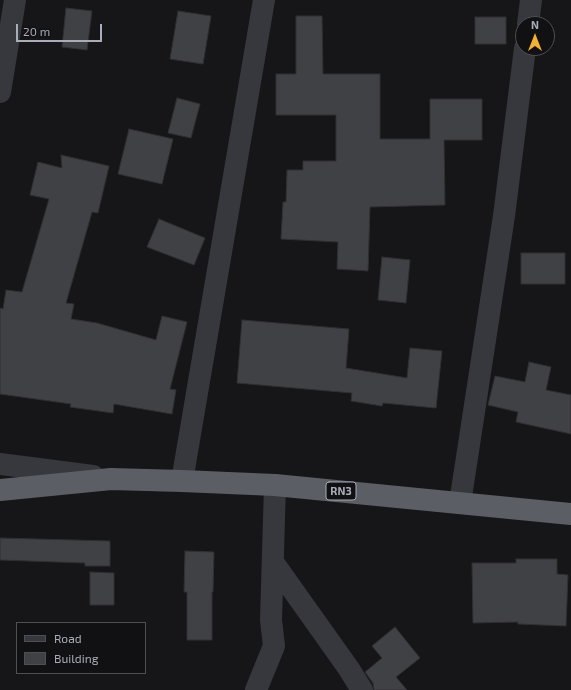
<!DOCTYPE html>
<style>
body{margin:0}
#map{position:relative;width:571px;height:690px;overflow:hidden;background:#161618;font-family:"Exo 2",sans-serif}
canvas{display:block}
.legend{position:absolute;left:16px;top:622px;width:130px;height:52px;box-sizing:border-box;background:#111113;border:1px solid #4d4f55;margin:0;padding:5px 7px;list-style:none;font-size:12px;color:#a8adb8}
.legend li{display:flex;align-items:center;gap:8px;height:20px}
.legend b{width:20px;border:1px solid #4d4f55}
.north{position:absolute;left:515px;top:16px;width:40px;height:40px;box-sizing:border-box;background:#111113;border:1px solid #4d4f55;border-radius:50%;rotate:0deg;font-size:11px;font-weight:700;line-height:16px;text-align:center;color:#a8adb8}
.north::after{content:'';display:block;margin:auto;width:14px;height:18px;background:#f2b134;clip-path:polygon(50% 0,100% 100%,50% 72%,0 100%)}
.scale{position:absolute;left:16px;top:24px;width:86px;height:18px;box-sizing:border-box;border:2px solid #a8adb8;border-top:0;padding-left:5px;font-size:12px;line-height:14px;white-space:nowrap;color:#a8adb8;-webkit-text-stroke:3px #111113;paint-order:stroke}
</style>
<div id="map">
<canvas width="571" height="690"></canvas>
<ul class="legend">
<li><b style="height:5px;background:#37383d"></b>Road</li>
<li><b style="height:11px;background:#404145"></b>Building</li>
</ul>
<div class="north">N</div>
<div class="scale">20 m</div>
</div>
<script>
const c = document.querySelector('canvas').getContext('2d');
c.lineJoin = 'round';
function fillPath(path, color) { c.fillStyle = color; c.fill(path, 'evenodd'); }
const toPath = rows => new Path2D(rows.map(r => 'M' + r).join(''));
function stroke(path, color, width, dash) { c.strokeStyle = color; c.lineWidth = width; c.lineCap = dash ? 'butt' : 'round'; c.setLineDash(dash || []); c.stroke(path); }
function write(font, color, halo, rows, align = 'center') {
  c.font = font + ' "Exo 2",sans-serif'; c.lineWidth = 3; c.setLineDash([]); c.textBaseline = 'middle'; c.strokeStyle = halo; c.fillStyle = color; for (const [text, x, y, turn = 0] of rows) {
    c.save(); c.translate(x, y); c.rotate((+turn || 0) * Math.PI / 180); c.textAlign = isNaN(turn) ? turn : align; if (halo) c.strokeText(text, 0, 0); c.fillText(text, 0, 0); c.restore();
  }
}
const building = toPath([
 [66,8,92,11,87,50,62,47,66,8],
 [178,11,211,16,203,64,170,59,178,11],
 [296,16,322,16,323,74,380,74,380,139,430,139,430,99,482,99,482,140,444,140,445,205,370,207,368,271,337,269,338,242,281,239,283,202,286,202,287,170,303,170,303,161,336,161,336,115,276,115,276,74,296,74,296,16],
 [475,17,506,17,506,44,475,44,475,17],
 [177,98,200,104,191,138,168,133,177,98],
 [129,129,173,139,162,184,118,174,129,129],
 [61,155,109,166,98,213,92,212,66,303,74,304,71,319,97,323,156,340,162,316,187,322,170,389,176,390,172,414,114,404,113,413,70,407,71,404,0,394,0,308,3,309,6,290,22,292,49,199,30,195,38,162,62,168,61,155],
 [159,219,205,238,194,265,147,247,159,219],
 [521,253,565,253,565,284,521,284,521,253],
 [382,257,410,260,406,303,378,300,382,257],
 [242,320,349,329,346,368,407,378,410,348,442,351,436,408,383,403,382,406,351,401,352,393,237,383,242,320],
 [529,362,551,367,546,390,571,395,571,434,516,422,518,412,488,405,495,376,525,382,529,362],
 [0,538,110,541,110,566,85,566,85,563,0,560,0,538],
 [185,551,214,552,213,592,212,592,212,640,187,640,187,592,184,592,185,551],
 [516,559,557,559,557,574,568,575,566,626,518,624,518,622,473,623,472,563,516,563,516,559],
 [90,572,114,573,114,605,90,605,90,572],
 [395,627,420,658,396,677,407,690,374,690,373,683,365,672,382,658,372,646,395,627]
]);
fillPath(building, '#404145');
stroke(building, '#303034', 1);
stroke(toPath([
 [528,24,531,0],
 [0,92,15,0],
 [182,481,264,0],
 [460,503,504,216,525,48],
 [273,562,349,669,362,690],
 [256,690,274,646,271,620,275,485]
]), '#37383d', 22);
stroke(toPath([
 [0,464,93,476]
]), '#37383d', 22);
stroke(toPath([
 [0,490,111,479,182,481,275,485,571,514]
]), '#5b5e65', 22);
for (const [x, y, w] of [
 [341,491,30]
]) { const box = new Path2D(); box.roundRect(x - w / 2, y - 9, w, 18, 3); c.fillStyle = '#111113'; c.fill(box); stroke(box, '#a8adb8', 1); }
write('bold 11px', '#a8adb8', null, [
 ["RN3",341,491]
]);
</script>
